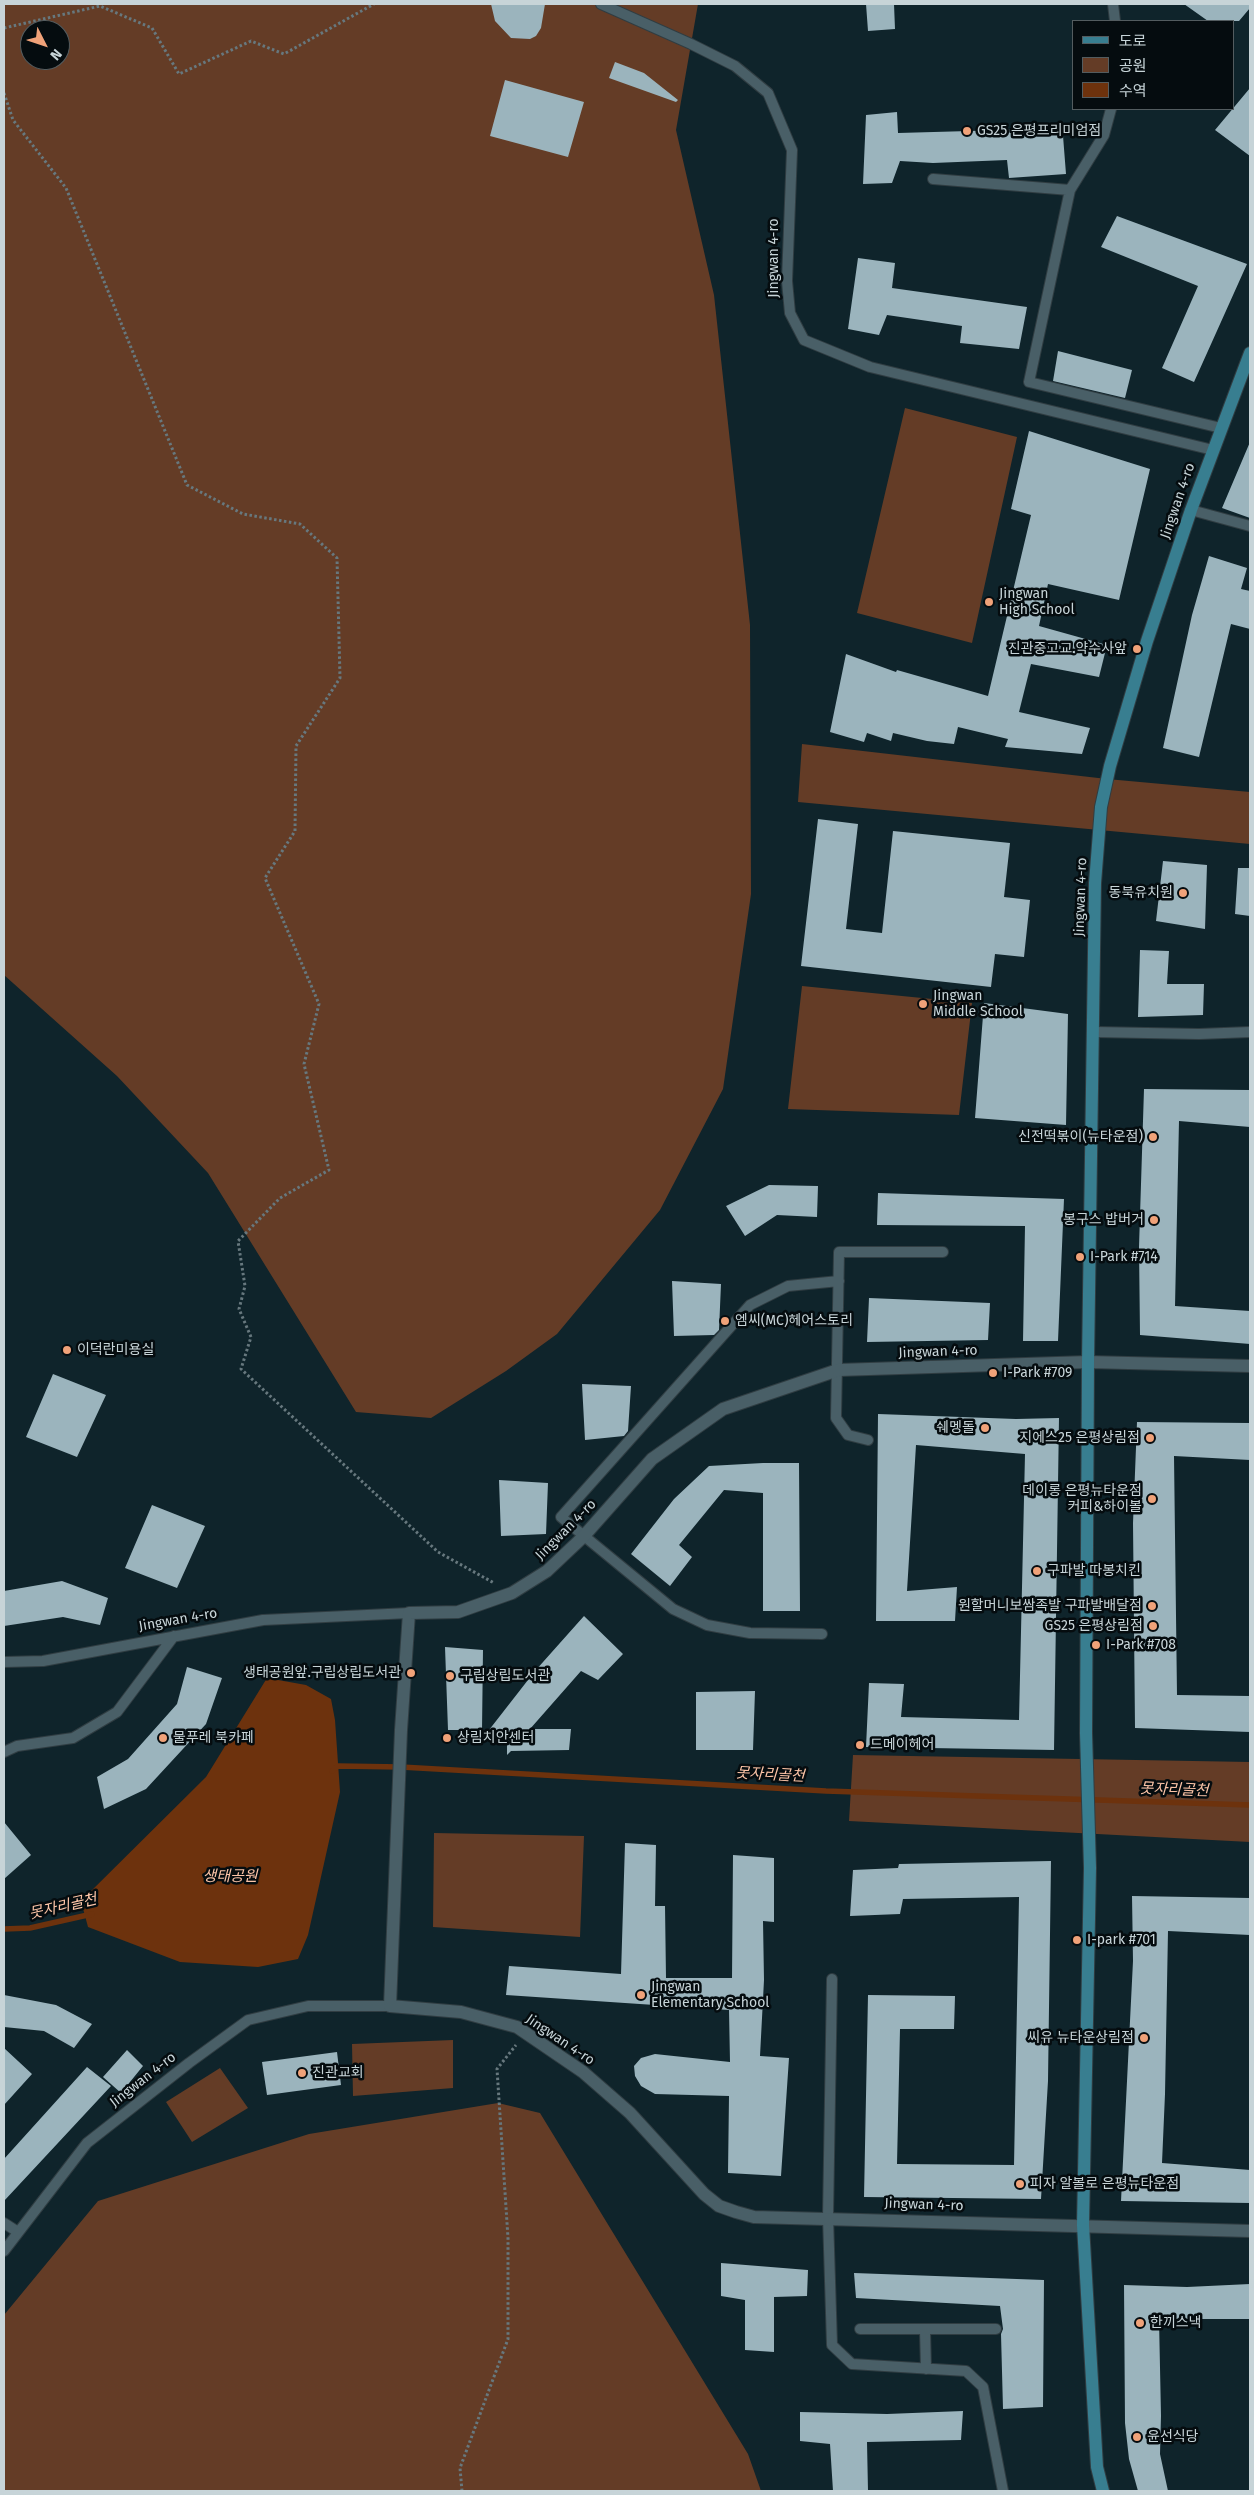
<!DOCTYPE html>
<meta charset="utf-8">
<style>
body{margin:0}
#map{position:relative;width:1254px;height:2495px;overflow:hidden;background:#0f242b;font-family:"Fira Sans","Noto Sans KR",sans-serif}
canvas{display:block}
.frame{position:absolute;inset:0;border:5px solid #c7d4d8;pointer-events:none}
.legend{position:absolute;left:1072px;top:20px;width:162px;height:90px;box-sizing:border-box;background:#050c0f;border:1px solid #535c5f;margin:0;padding:6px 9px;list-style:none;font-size:15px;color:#c7d4d8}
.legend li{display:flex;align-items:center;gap:10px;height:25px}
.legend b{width:25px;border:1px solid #535c5f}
.north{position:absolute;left:20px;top:20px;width:50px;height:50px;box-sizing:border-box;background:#050c0f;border:1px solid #535c5f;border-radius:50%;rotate:131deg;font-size:14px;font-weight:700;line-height:20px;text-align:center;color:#c7d4d8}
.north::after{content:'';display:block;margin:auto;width:18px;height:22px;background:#f0a279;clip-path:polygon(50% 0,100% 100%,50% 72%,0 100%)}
</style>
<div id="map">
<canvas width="1254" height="2495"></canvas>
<div class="frame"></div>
<ul class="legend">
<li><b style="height:6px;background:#387e90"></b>도로</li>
<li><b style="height:14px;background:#643c26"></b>공원</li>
<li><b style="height:14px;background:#6d320d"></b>수역</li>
</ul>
<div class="north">N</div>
</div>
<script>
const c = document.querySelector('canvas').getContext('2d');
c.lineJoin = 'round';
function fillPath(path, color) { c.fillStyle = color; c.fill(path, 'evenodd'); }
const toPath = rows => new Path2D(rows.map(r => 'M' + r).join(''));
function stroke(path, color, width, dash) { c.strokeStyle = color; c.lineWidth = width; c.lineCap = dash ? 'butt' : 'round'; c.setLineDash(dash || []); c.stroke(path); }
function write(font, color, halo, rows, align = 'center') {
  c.font = font + ' "Fira Sans","Noto Sans KR",sans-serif'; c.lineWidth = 5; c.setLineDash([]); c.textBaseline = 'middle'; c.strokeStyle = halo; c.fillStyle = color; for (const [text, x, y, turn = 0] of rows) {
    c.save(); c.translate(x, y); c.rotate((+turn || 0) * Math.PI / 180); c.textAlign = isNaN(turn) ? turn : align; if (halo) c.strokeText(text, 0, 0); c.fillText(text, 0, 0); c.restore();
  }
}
fillPath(toPath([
 [4,4,698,4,676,130,714,295,750,625,751,894,723,1089,660,1210,557,1334,506,1371,431,1418,356,1412,208,1173,117,1076,4,975],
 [30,30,60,30,60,60,30,60],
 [905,408,1017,437,972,643,857,613],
 [802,744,1107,779,1250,792,1250,844,798,802],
 [802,986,972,1003,959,1115,788,1109],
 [853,1755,1250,1762,1250,1842,849,1821],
 [434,1833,584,1836,580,1937,433,1927],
 [453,2040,453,2088,353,2096,352,2044],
 [220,2068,248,2108,192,2142,166,2102],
 [498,2103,540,2113,748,2454,761,2491,4,2491,4,2315,98,2201,309,2134]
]), '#643c26');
fillPath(toPath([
 [267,1678,306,1685,331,1699,335,1720,340,1792,308,1935,298,1959,258,1967,180,1962,88,1927,81,1901,206,1777]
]), '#6d320d');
stroke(toPath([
 [332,1771,338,1766,401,1767,826,1791,1250,1805],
 [4,1929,30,1928,92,1914]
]), '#6d320d', 5.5);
fillPath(toPath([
 [491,4,545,4,541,28,536,36,530,39,511,38,495,21],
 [866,4,894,4,895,29,868,31],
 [1184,4,1250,4,1250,8,1239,21,1208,21],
 [615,62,644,73,678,100,676,102,609,78],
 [505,80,584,102,568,157,490,136],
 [1250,88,1250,156,1215,130],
 [897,112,898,133,1005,130,1062,123,1066,174,1009,178,1007,160,933,163,900,161,892,183,863,184,866,115],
 [1117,216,1247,264,1194,382,1162,368,1198,286,1101,247],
 [858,258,895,263,892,288,1027,307,1019,349,960,343,962,326,887,315,879,335,848,329],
 [1058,351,1132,370,1125,398,1053,381],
 [1029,431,1150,469,1119,600,1048,584,1039,626,1107,645,1099,677,1031,664,1019,712,1090,728,1082,754,1005,747,1008,739,958,727,954,744,927,741,893,733,891,741,867,733,864,742,830,732,846,654,896,672,897,670,988,696,1031,515,1011,509],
 [1250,442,1250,518,1222,508],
 [1209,556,1247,568,1241,589,1250,591,1250,629,1231,624,1199,757,1163,748,1192,615],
 [818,819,858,824,846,929,882,933,893,831,1010,843,1004,897,1030,900,1024,957,995,954,991,987,801,966],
 [1163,861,1207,865,1205,929,1156,921],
 [1238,868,1250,868,1250,916,1235,914],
 [1140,950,1169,951,1167,984,1204,984,1203,1015,1138,1017],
 [984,1003,1068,1014,1066,1125,975,1118],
 [1144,1089,1250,1090,1250,1127,1179,1121,1175,1306,1250,1311,1250,1344,1140,1335,1139,1247],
 [769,1185,818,1186,817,1217,777,1215,745,1236,726,1206],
 [878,1193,1064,1199,1058,1341,1023,1341,1025,1226,877,1225],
 [672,1281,721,1284,719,1330,714,1335,674,1336],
 [869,1298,990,1303,988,1340,867,1342],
 [53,1374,106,1395,77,1457,26,1437],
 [582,1384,631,1386,628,1431,624,1436,585,1440],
 [878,1414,1016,1419,1059,1418,1054,1750,866,1747,869,1683,904,1684,901,1717,1019,1720,1025,1454,916,1445,907,1591,957,1587,955,1621,876,1621],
 [1137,1422,1250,1423,1250,1460,1174,1456,1177,1695,1250,1696,1250,1732,1135,1728,1133,1523],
 [763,1463,799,1463,800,1611,763,1611,763,1493,724,1490,679,1545,692,1557,670,1586,631,1554,674,1499,709,1466],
 [499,1480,548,1483,546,1534,501,1536],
 [152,1505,205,1526,177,1588,125,1568],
 [62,1581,108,1598,100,1625,63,1617,4,1626,4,1591],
 [584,1616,623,1654,598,1680,581,1671,530,1729,571,1729,569,1750,511,1751,507,1755,507,1731,489,1730,535,1671],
 [445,1647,483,1650,482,1730,448,1730],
 [187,1667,222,1678,206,1724,146,1789,104,1809,97,1777,128,1759,177,1704],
 [755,1691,753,1750,696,1750,696,1692],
 [4,1822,31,1855,4,1879],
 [625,1843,656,1845,655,1906,665,1906,666,1978,732,1978,733,1855,774,1858,774,1922,763,1921,764,1980,760,2056,789,2058,781,2176,728,2173,729,2096,655,2094,641,2086,635,2076,634,2066,641,2058,655,2054,730,2062,729,2010,506,1995,509,1966,621,1974],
 [1051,1861,1048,2081,1041,2199,864,2197,868,1995,955,1996,954,2029,900,2029,897,2164,1014,2165,1019,1897,903,1899,900,1914,850,1916,853,1870,898,1868,899,1864],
 [1132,1896,1250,1898,1250,1935,1168,1931,1165,2094,1162,2163,1250,2170,1250,2203,1121,2201,1133,1961],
 [4,1995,56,2005,92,2024,74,2048,44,2031,4,2027],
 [4,2048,32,2074,4,2105],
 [127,2050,143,2066,121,2093,103,2077],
 [337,2052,341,2085,267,2095,262,2062],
 [87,2067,111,2086,4,2201,4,2159],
 [721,2263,808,2270,807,2296,774,2297,774,2352,745,2350,745,2300,721,2296],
 [854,2273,1044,2280,1043,2407,1003,2409,1001,2334,1003,2329,1000,2306,856,2298],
 [1250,2284,1250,2319,1159,2319,1161,2416,1160,2454,1168,2491,1138,2491,1129,2459,1125,2423,1124,2285,1187,2287],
 [963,2411,961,2440,867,2442,868,2491,833,2491,830,2444,800,2441,800,2412,887,2414]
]), '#9bb4bd');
const lane = toPath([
 [601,4,691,44,735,66,768,93,792,150,787,281,790,313,804,340,870,367,1213,450],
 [1113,4,1115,21],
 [1111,109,1104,135,1070,190,1029,382,1221,428],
 [933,179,1070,190],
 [1191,510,1250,526],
 [1095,1032,1199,1034,1250,1032],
 [868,1440,848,1435,836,1418,839,1252,943,1252],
 [822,1634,750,1633,707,1625,673,1609,561,1517,750,1305,788,1286,839,1281],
 [4,1662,43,1661,263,1620,409,1613],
 [4,1752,17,1746,73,1738,117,1712,174,1636],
 [832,1979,828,2217,832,2345,852,2364,966,2371,983,2387,1003,2491],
 [4,2223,18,2232],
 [4,2251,87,2143,189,2063,248,2020,308,2006,390,2006],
 [860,2329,996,2329],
 [925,2330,926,2369]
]);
const street = toPath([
 [1250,1366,1088,1362,838,1370,723,1409,652,1459,583,1537,547,1571,512,1593,458,1612,409,1613,401,1730,390,2006,461,2012,517,2027,583,2072,630,2113,704,2194,719,2206,736,2212,754,2217,1250,2231]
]);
const secondary = toPath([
 [1103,2491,1097,2467,1083,2225,1090,1868,1086,1733,1088,1362,1095,883,1101,807,1110,766,1147,641,1191,510,1250,353]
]);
stroke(lane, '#303d42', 12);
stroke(street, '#303d42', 14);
stroke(secondary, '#303d42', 14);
stroke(toPath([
 [4,28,100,6,152,28,179,74,251,41,284,54,374,4],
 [4,93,13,120,66,188,187,485,243,514,300,524,337,558,340,678,296,746,295,831,265,878,319,1004,304,1064,329,1170,280,1198,238,1241,245,1286,239,1309,251,1337,241,1369,438,1552,494,1583],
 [462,2491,460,2468,508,2339,508,2238,497,2069,516,2045]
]), '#67787e', 3, [2.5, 2.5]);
stroke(lane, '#495f67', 10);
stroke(street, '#495f67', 12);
stroke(secondary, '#387e90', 12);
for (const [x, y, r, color] of [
 [967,131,5,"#f0a279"],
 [989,602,5,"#f0a279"],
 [1137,649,5,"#f0a279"],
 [1183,893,5,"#f0a279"],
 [923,1004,5,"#f0a279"],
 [1153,1137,5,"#f0a279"],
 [1154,1220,5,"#f0a279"],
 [1080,1257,5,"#f0a279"],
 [725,1321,5,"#f0a279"],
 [67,1350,5,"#f0a279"],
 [993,1373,5,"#f0a279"],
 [985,1428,5,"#f0a279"],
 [1150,1438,5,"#f0a279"],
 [1152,1499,5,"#f0a279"],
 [1037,1571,5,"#f0a279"],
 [1152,1606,5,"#f0a279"],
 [1153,1626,5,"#f0a279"],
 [1096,1645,5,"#f0a279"],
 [411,1673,5,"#f0a279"],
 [450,1676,5,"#f0a279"],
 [163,1738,5,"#f0a279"],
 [447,1738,5,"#f0a279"],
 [860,1745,5,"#f0a279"],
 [1077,1940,5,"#f0a279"],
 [641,1995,5,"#f0a279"],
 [1144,2038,5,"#f0a279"],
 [302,2073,5,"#f0a279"],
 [1020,2184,5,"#f0a279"],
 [1140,2323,5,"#f0a279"],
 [1137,2437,5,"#f0a279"]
]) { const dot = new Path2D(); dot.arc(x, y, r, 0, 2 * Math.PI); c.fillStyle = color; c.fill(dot); stroke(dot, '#050c0f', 2); }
write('14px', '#c7d4d8', '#050c0f', [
 ["GS25 은평프리미엄점",977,131],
 ["Jingwan",999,594],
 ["High School",999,610],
 ["진관중고교.약수사앞",1127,649,"right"],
 ["동북유치원",1173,893,"right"],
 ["Jingwan",933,996],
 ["Middle School",933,1012],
 ["신전떡볶이(뉴타운점)",1143,1137,"right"],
 ["봉구스 밥버거",1144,1220,"right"],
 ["I-Park #714",1090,1257],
 ["엠씨(MC)헤어스토리",735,1321],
 ["이덕란미용실",77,1350],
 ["I-Park #709",1003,1373],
 ["쉐멩돌",975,1428,"right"],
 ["지에스25 은평상림점",1140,1438,"right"],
 ["데이롱 은평뉴타운점",1142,1491,"right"],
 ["커피&하이볼",1142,1507,"right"],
 ["구파발 따봉치킨",1047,1571],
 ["원할머니보쌈족발 구파발배달점",1142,1606,"right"],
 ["GS25 은평상림점",1143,1626,"right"],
 ["I-Park #708",1106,1645],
 ["생태공원앞.구립상립도서관",401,1673,"right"],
 ["구립상립도서관",460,1676],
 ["물푸레 북카페",173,1738],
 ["상림치안센터",457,1738],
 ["드메이헤어",870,1745],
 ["I-park #701",1087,1940],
 ["Jingwan",651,1987],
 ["Elementary School",651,2003],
 ["씨유 뉴타운상림점",1134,2038,"right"],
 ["진관교회",312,2073],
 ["피자 알볼로 은평뉴타운점",1030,2184],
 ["한끼스낵",1150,2323],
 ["윤선식당",1147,2437]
], 'left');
write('14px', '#c7d4d8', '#050c0f', [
 ["Jingwan 4-ro",774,258,-90],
 ["Jingwan 4-ro",1178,501,-71],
 ["Jingwan 4-ro",1081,897,-88],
 ["Jingwan 4-ro",938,1352,-2],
 ["Jingwan 4-ro",566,1530,-45],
 ["Jingwan 4-ro",178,1620,-10],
 ["Jingwan 4-ro",560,2040,34],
 ["Jingwan 4-ro",143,2080,-38],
 ["Jingwan 4-ro",924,2205,2]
]);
write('italic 15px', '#fcc4a7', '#050c0f', [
 ["못자리골천",770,1775,3],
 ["못자리골천",1174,1790,2],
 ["생태공원",230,1877],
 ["못자리골천",63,1907,-13]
]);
</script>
